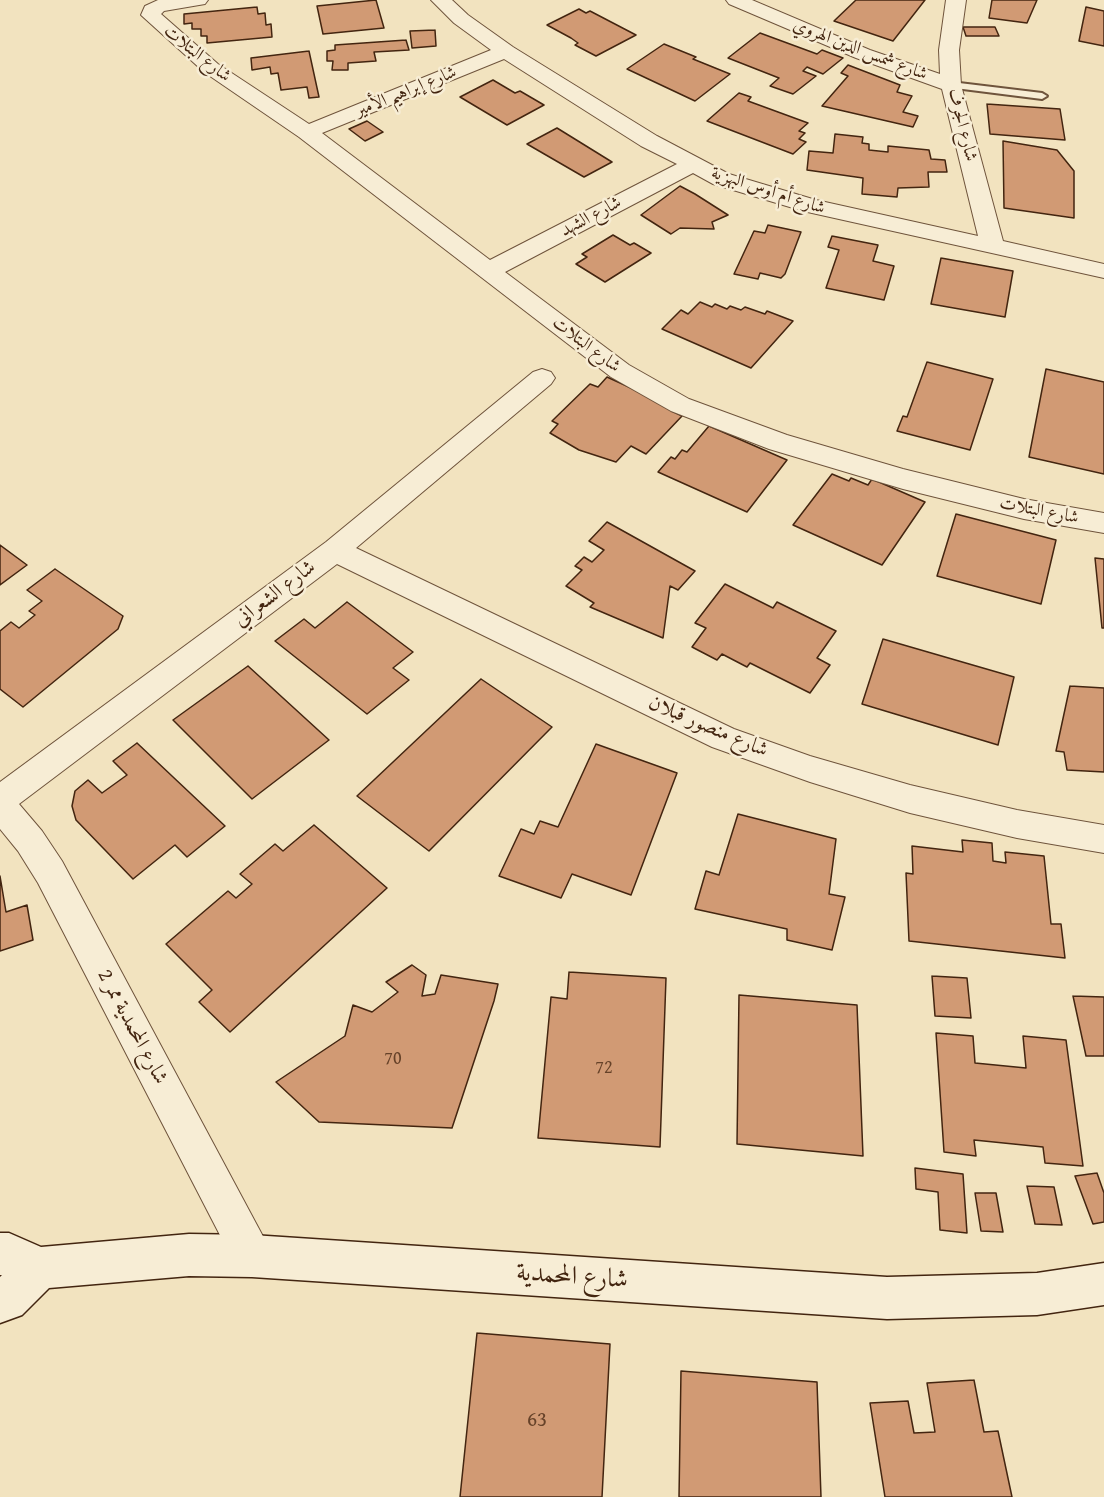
<!DOCTYPE html>
<meta charset="utf-8">
<style>
body{margin:0}
canvas{display:block;background:#f2e3bf}
</style>
<canvas width="1104" height="1497"></canvas>
<script>
const c = document.querySelector('canvas').getContext('2d');
c.lineJoin = 'round';
function fillPath(path, color) { c.fillStyle = color; c.fill(path, 'evenodd'); }
const toPath = rows => new Path2D(rows.map(r => 'M' + r).join(''));
function stroke(path, color, width, dash) { c.strokeStyle = color; c.lineWidth = width; c.lineCap = dash ? 'butt' : 'round'; c.setLineDash(dash || []); c.stroke(path); }
function write(font, color, halo, rows, align = 'center') {
  c.font = font + ' "Gentium Book Plus",Amiri,serif'; c.lineWidth = 5; c.setLineDash([]); c.textBaseline = 'middle'; c.strokeStyle = halo; c.fillStyle = color; for (const [text, x, y, turn = 0] of rows) {
    c.save(); c.translate(x, y); c.rotate((+turn || 0) * Math.PI / 180); c.textAlign = isNaN(turn) ? turn : align; if (halo) c.strokeText(text, 0, 0); c.fillText(text, 0, 0); c.restore();
  }
}
const building = toPath([
 [376,0,384,28,323,34,317,6,376,0],
 [856,0,925,0,893,41,834,21,856,0],
 [992,0,1037,0,1027,23,989,18,992,0],
 [257,7,258,14,265,13,266,25,271,24,272,37,207,43,207,36,201,36,201,29,192,29,192,23,184,24,184,14,257,7],
 [1086,7,1104,11,1104,46,1079,41,1086,7],
 [579,9,586,13,590,11,636,35,596,56,575,45,578,43,571,38,547,25,579,9],
 [963,27,995,27,999,36,966,36,963,27],
 [435,30,436,46,412,48,410,31,435,30],
 [760,33,817,54,822,50,843,58,823,74,807,67,803,71,816,76,793,94,770,86,779,78,728,58,760,33],
 [406,40,409,50,374,52,376,61,348,63,348,70,332,70,333,61,327,61,327,51,335,50,335,45,406,40],
 [664,44,696,57,693,59,730,74,695,101,627,69,664,44],
 [309,51,319,97,309,98,307,87,281,90,278,73,271,74,270,67,252,70,251,58,309,51],
 [848,65,900,85,897,92,912,96,903,112,918,116,913,127,822,106,848,76,841,73,848,65],
 [493,80,515,93,520,91,544,105,507,125,460,97,493,80],
 [739,93,751,97,748,101,808,123,799,131,805,133,799,139,806,142,793,154,707,121,739,93],
 [987,104,1060,109,1065,140,990,134,987,104],
 [367,121,383,132,365,141,349,129,367,121],
 [557,128,612,162,584,177,527,144,557,128],
 [835,134,863,137,862,143,869,144,869,150,888,152,888,146,929,150,931,159,945,160,947,172,928,172,929,187,898,188,897,197,862,194,863,178,807,170,809,151,833,153,835,134],
 [1003,141,1057,150,1074,171,1074,218,1004,208,1003,141],
 [680,186,695,194,728,215,712,222,714,229,680,228,671,234,641,215,680,186],
 [768,225,801,232,785,274,781,278,760,273,758,279,734,274,754,231,765,233,768,225],
 [613,235,630,245,634,243,651,253,605,282,576,264,587,257,582,254,613,235],
 [832,236,878,245,873,261,894,266,884,300,826,288,839,250,828,247,832,236],
 [941,258,1013,271,1005,317,931,304,941,258],
 [700,302,712,307,715,304,727,309,730,306,741,310,745,307,765,314,767,311,793,321,751,368,662,329,681,310,688,314,700,302],
 [927,362,993,379,970,450,897,431,903,416,907,417,927,362],
 [1046,369,1104,382,1104,474,1029,457,1046,369],
 [607,377,675,408,672,411,682,416,646,454,631,446,616,462,579,450,550,433,558,424,552,421,590,384,598,387,607,377],
 [709,426,787,460,747,512,658,472,671,457,675,459,682,450,687,452,709,426],
 [832,474,849,481,851,478,868,485,872,479,925,502,882,565,793,525,832,474],
 [956,514,1056,540,1041,604,937,576,956,514],
 [607,522,695,571,678,590,670,586,663,638,590,607,594,603,566,586,582,570,575,566,584,557,592,562,604,550,589,541,607,522],
 [0,545,27,565,0,585,0,545],
 [1095,558,1104,559,1104,628,1102,628,1095,558],
 [55,569,123,616,118,629,23,707,0,689,0,631,11,622,19,628,35,615,29,611,42,601,27,590,55,569],
 [725,584,773,608,777,602,836,631,817,658,830,665,810,693,750,663,747,667,722,654,717,660,692,647,706,628,695,623,725,584],
 [347,602,413,652,393,668,409,680,367,714,275,641,304,619,315,628,347,602],
 [883,639,1014,677,998,745,862,704,883,639],
 [248,666,329,740,252,799,173,720,248,666],
 [481,679,552,727,429,851,357,796,481,679],
 [1070,686,1104,688,1104,772,1067,770,1064,752,1056,751,1070,686],
 [137,743,225,826,187,857,175,845,133,879,76,820,72,806,75,791,88,780,102,793,127,775,113,761,137,743],
 [596,744,677,773,631,895,572,874,561,898,499,876,521,829,534,834,540,821,558,827,596,744],
 [738,814,836,839,829,894,845,897,832,950,787,940,787,929,695,909,706,871,719,875,738,814],
 [314,825,387,888,230,1032,199,1002,212,990,166,944,228,891,236,898,252,884,240,874,275,844,283,851,314,825],
 [962,840,992,843,993,861,1006,863,1005,852,1044,856,1051,924,1061,924,1065,958,909,941,906,873,913,874,912,846,963,852,962,840],
 [0,876,6,912,27,905,33,940,0,951,0,876],
 [412,965,426,975,422,996,435,994,441,975,498,984,494,1001,452,1128,319,1122,276,1082,345,1036,353,1005,372,1012,398,992,386,982,412,965],
 [569,972,666,978,660,1147,538,1138,551,997,567,999,569,972],
 [932,976,967,978,971,1018,935,1016,932,976],
 [739,995,857,1005,863,1156,737,1144,739,995],
 [1073,996,1104,997,1104,1056,1086,1056,1073,996],
 [936,1033,973,1036,975,1063,1026,1068,1023,1036,1066,1040,1083,1166,1045,1163,1043,1147,974,1140,976,1156,944,1152,936,1033],
 [915,1168,963,1174,967,1233,940,1230,938,1192,916,1189,915,1168],
 [1097,1173,1104,1193,1104,1222,1093,1224,1075,1176,1097,1173],
 [1027,1186,1054,1187,1062,1225,1035,1224,1027,1186],
 [975,1193,996,1193,1003,1232,981,1231,975,1193],
 [477,1333,610,1344,602,1497,460,1497,477,1333],
 [681,1371,817,1382,821,1497,679,1497,681,1371],
 [974,1380,984,1432,998,1431,1012,1497,885,1497,870,1403,908,1401,914,1433,935,1432,927,1383,974,1380]
]);
fillPath(building, '#d19a74');
stroke(building, '#432510', 1.5);
const lane = toPath([
 [951,82,1042,93,1047,96,1042,99,947,87,947,83,951,82]
]);
const street = toPath([
 [158,0,208,0,205,4,164,11,161,14,218,64,309,124,491,50,454,23,431,0,452,0,468,15,513,47,657,136,729,174,816,200,978,236,942,89,856,58,729,4,726,0,752,0,870,50,940,74,939,50,946,0,966,0,959,50,961,85,1003,241,1104,264,1104,278,803,211,713,184,693,173,505,272,629,365,689,399,787,435,903,469,1024,499,1104,513,1104,533,1024,519,903,489,769,449,671,411,611,377,299,137,204,72,141,15,145,6,158,0],
 [504,59,641,146,677,164,490,260,322,133,504,59],
 [542,369,551,372,555,378,551,384,356,548,734,729,810,756,910,785,1017,810,1104,825,1104,853,1017,838,910,813,810,782,712,747,337,564,19,804,42,831,62,861,266,1242,272,1256,266,1270,252,1276,238,1270,38,883,18,851,0,829,0,782,326,542,533,372,542,369]
]);
const secondary = toPath([
 [0,1233,9,1233,41,1247,189,1234,252,1235,887,1277,1037,1273,1104,1263,1104,1305,1037,1315,887,1319,252,1277,189,1276,49,1288,22,1315,0,1323,0,1277,2,1275,0,1275,0,1233]
]);
stroke(lane, '#6f543c', 4);
stroke(street, '#6f543c', 2);
stroke(secondary, '#432510', 3);
fillPath(lane, '#f7edd5');
fillPath(street, '#f7edd5');
fillPath(secondary, '#f7edd5');
write('18px', '#432510', '#f7edd5', [
 ["شارع شمس الدين الهروي",860,50,21],
 ["شارع البتلات",197,54,38],
 ["شارع إبراهيم الأمير",406,92,-22],
 ["شارع الجرف",962,125,76],
 ["شارع أم أوس البهزية",768,191,18],
 ["شارع الشهد",591,217,-28],
 ["شارع البتلات",586,345,37],
 ["شارع البتلات",1039,511,11]
]);
write('18px', '#664229', null, [
 ["70",393,1059],
 ["72",604,1068]
]);
write('21px', '#432510', '#f7edd5', [
 ["شارع الشعراني",275,594,-37],
 ["شارع منصور قبلان",708,727,23],
 ["شارع المحمدية ممر 2",132,1027,62]
]);
write('21px', '#664229', null, [
 ["63",537,1421]
]);
write('26px', '#432510', '#f7edd5', [
 ["شارع المحمدية",572,1277,4]
]);
</script>
